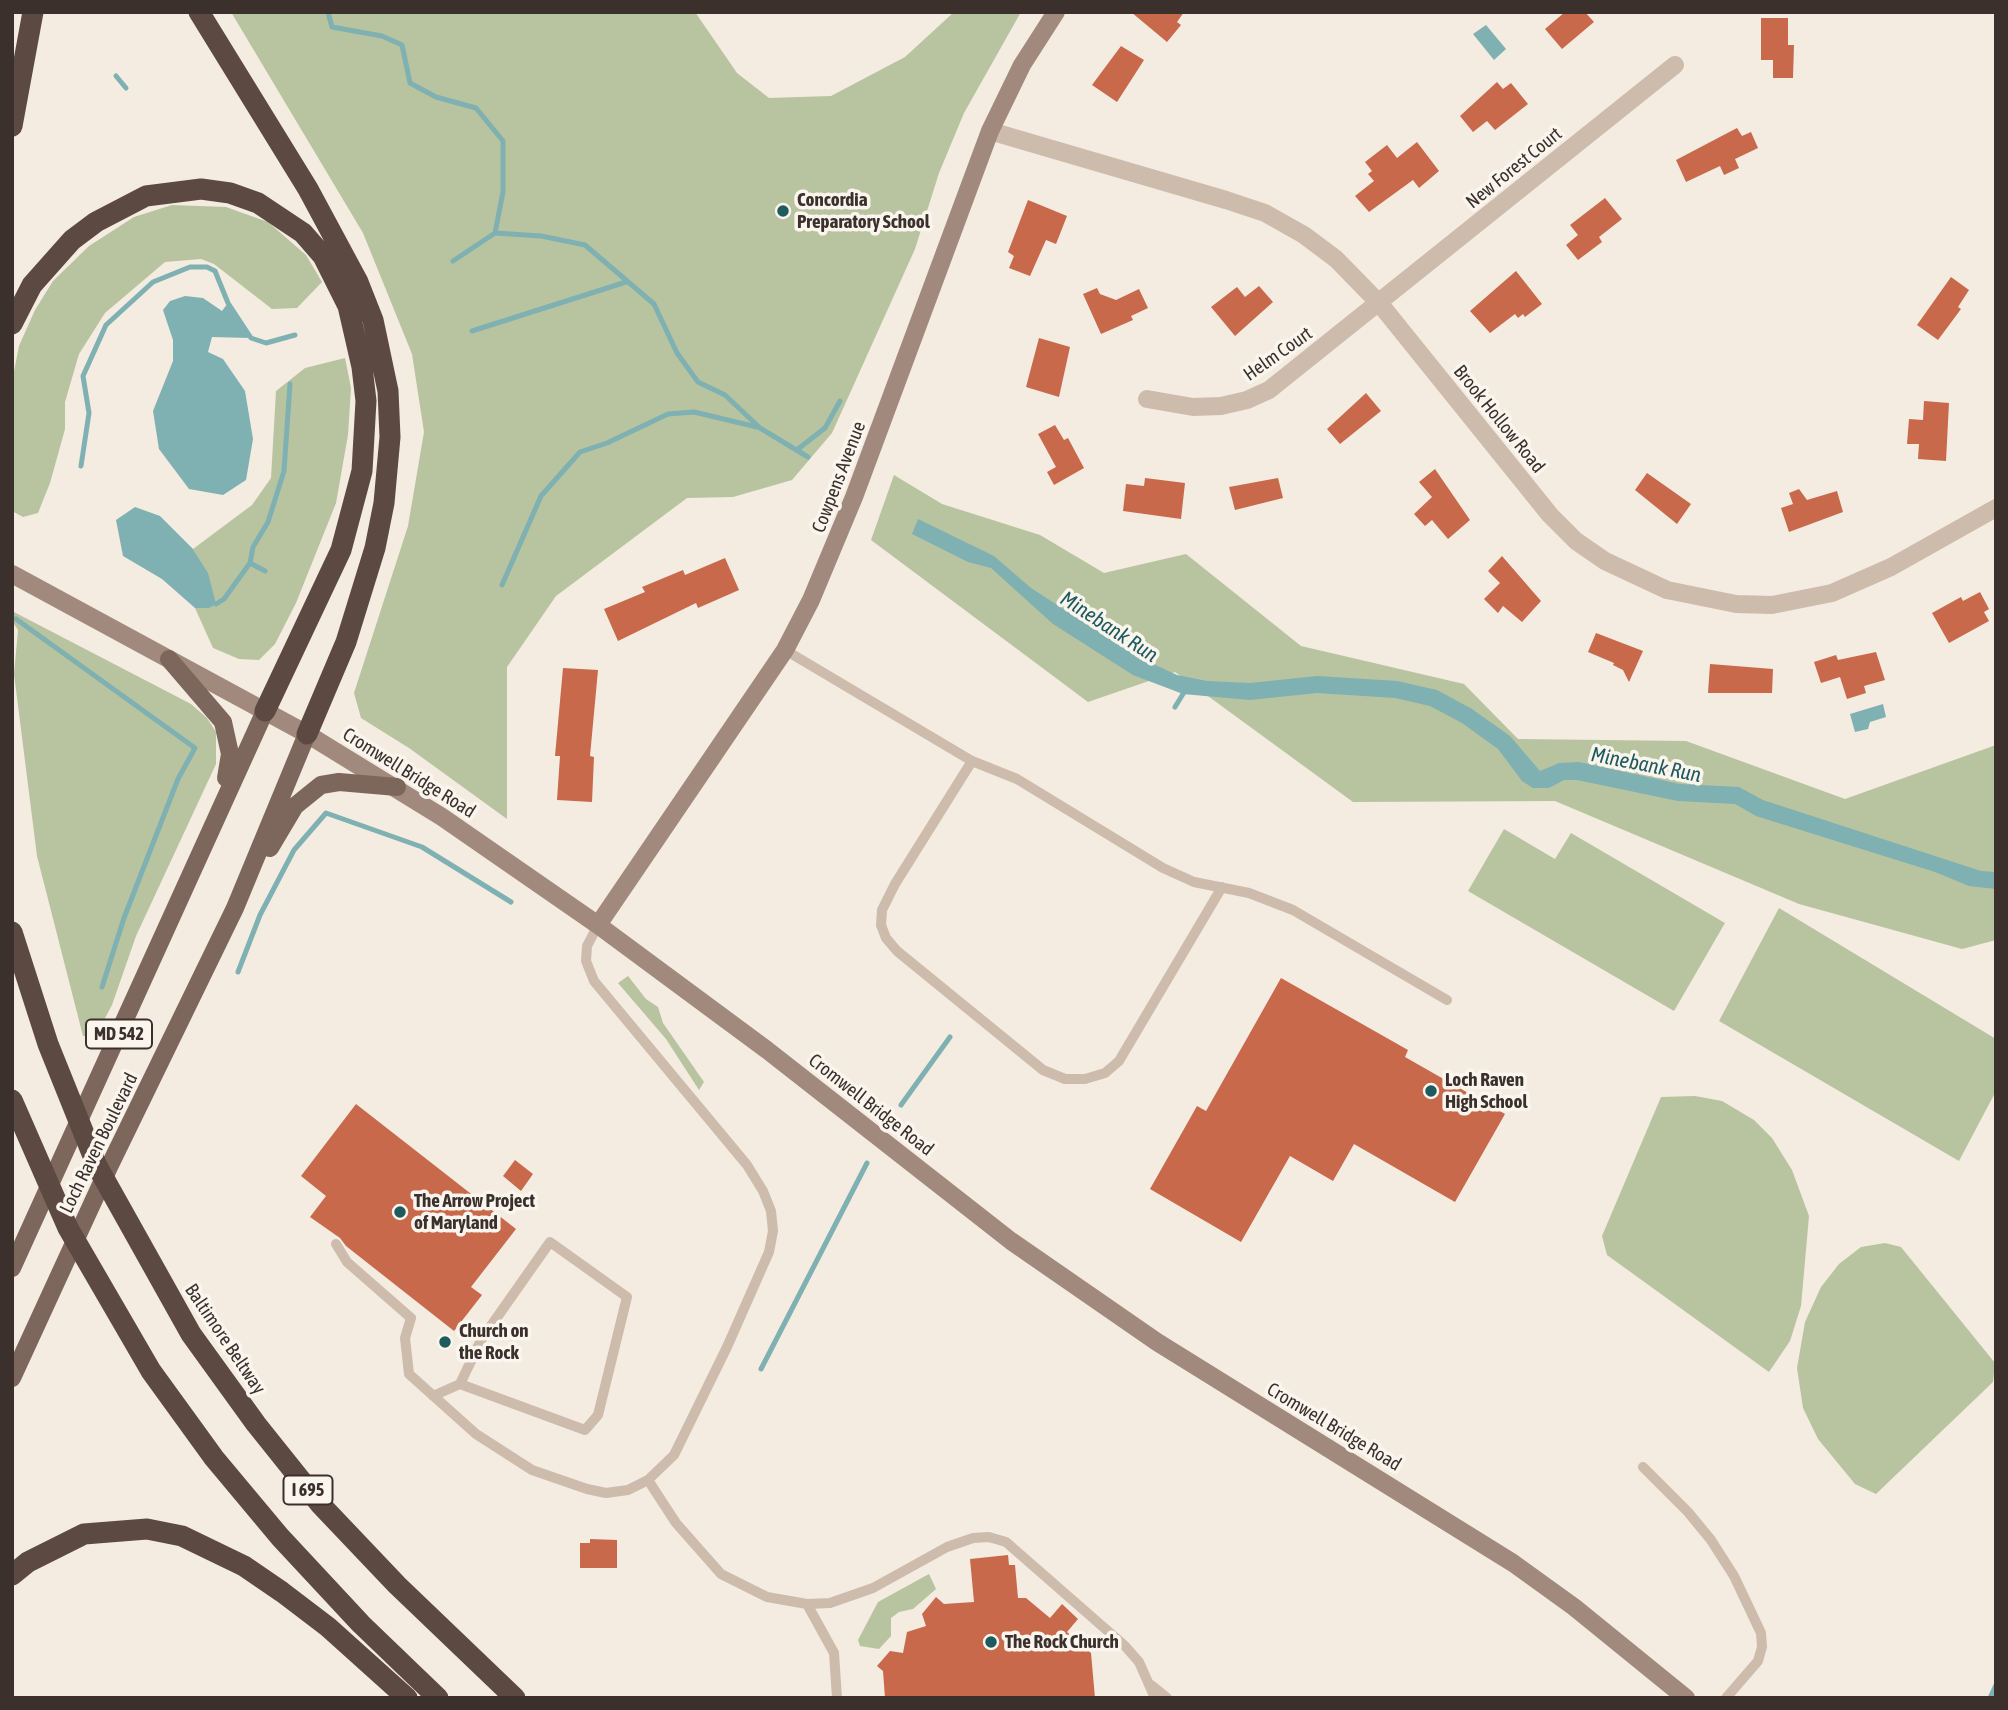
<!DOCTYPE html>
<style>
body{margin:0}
#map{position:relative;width:2008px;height:1710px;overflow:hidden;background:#f4ebe1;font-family:"Asap Condensed",sans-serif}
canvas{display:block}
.frame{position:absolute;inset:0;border:14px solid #3b302b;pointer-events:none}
</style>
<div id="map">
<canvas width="2008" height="1710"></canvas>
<div class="frame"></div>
</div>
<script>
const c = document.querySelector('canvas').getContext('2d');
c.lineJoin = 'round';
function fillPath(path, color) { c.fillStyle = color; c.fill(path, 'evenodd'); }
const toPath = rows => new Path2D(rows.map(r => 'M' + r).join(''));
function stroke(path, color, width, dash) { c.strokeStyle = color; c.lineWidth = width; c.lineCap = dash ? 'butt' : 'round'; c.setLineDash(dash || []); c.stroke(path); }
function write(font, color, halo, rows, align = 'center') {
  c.font = font + ' "Asap Condensed",sans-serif'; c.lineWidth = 7; c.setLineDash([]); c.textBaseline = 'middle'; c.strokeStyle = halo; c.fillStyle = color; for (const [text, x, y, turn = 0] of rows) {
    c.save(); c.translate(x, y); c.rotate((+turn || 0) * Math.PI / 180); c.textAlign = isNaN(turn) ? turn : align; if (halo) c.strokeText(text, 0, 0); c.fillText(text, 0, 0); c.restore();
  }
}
fillPath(toPath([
 [231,12,695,12,737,73,769,98,831,96,905,57,954,12,1021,12,964,113,939,173,915,249,832,433,792,480,733,497,687,498,556,596,507,667,507,819,409,748,361,718,354,693,408,526,424,432,412,354,363,233],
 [172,205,226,207,268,222,306,255,322,282,297,308,272,309,214,264,201,259,165,262,105,313,79,354,65,402,65,429,50,483,38,513,23,517,12,511,12,381,19,346,35,310,53,281,89,246,134,217],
 [345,358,351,388,348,435,336,503,296,603,275,644,259,660,239,659,213,648,195,608,209,608,208,574,193,549,252,505,271,478,276,391,305,368],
 [894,475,942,504,1040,535,1104,573,1186,554,1301,646,1464,684,1518,739,1686,741,1845,799,1996,745,1996,940,1962,949,1799,904,1555,801,1353,802,1175,672,1088,702,871,540],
 [12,611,191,704,207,718,216,732,216,764,136,936,112,1005,95,1037,83,1036,37,856,14,674,18,630,12,621],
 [1504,829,1555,859,1571,833,1725,923,1674,1011,1468,891],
 [1779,908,1996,1039,1996,1091,1959,1161,1719,1021],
 [628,976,646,999,658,1007,663,1023,704,1082,699,1090,666,1039,618,983],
 [1695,1096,1722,1101,1754,1120,1772,1138,1792,1170,1809,1216,1801,1306,1790,1341,1769,1372,1607,1255,1602,1236,1661,1097],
 [1885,1243,1901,1247,1995,1363,1993,1382,1876,1494,1855,1484,1818,1439,1803,1408,1797,1368,1805,1322,1821,1287,1839,1264,1861,1247],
 [929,1574,936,1589,913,1609,899,1612,891,1618,891,1636,879,1649,860,1646,858,1640,878,1602]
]), '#b8c4a0');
fillPath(toPath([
 [1486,25,1506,49,1494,60,1473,34],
 [185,296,203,298,222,311,228,303,251,338,212,337,208,352,223,359,245,391,253,439,246,480,223,495,189,489,159,449,153,411,173,361,173,340,163,310,170,301],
 [135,507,160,516,193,549,208,573,216,604,209,608,195,608,162,579,123,556,116,520],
 [918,519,994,556,1031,588,1134,655,1177,675,1207,681,1250,683,1317,676,1397,681,1437,690,1472,709,1510,736,1540,771,1559,763,1579,762,1680,784,1739,787,1763,800,1981,871,1996,872,1996,889,1969,886,1935,872,1756,816,1735,804,1678,801,1577,780,1564,780,1549,788,1533,788,1522,781,1498,749,1462,723,1430,706,1395,698,1317,693,1250,700,1183,694,1133,675,1053,624,991,568,968,562,912,534],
 [1883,704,1886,717,1870,722,1868,729,1855,732,1850,714]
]), '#7fb0b2');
stroke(toPath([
 [328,12,332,27,382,36,402,45,410,83,436,97,476,108,503,141,503,192,495,233,541,236,585,245,654,304,677,353,698,382,725,395,760,428,808,457],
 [116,76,126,88],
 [453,261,495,233],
 [472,331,626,282],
 [798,449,825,428,840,401],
 [81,466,89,413,83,376,106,325,153,282,190,267,207,267,215,271,228,303,251,338,266,343,295,335],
 [250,563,265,571],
 [502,585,541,496,580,452,607,443,668,414,694,412,757,427],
 [216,604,224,599,250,563,253,547,268,522,284,471,290,384],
 [16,619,195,748,178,779,124,918,102,987],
 [1175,707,1186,689],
 [238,972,260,915,294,850,326,813,422,847,511,902],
 [901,1105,950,1037],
 [761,1369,867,1163],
 [1990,1698,1996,1685]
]), '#7fb0b2', 5);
fillPath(toPath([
 [1131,12,1184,12,1177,22,1181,25,1167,42],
 [1565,12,1585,12,1594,22,1562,49,1545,29],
 [1761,18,1788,18,1788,45,1794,45,1793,78,1773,78,1773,60,1761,60],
 [1121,46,1144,60,1117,102,1092,85],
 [1497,82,1503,89,1511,83,1528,104,1495,130,1487,121,1473,132,1460,116],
 [1737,128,1742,136,1751,132,1758,148,1735,159,1739,168,1724,175,1720,166,1686,182,1676,160],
 [1417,142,1439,171,1419,188,1413,180,1369,212,1355,196,1374,181,1368,174,1372,171,1365,162,1387,145,1397,158],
 [1605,198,1622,219,1599,237,1602,242,1578,260,1566,245,1578,235,1570,225],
 [1028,200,1067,216,1056,244,1046,240,1030,276,1009,268,1014,256,1008,252],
 [1516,271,1542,304,1525,317,1523,314,1518,318,1515,314,1490,333,1470,311],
 [1951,277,1969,290,1958,307,1961,309,1938,340,1917,325],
 [1259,286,1273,302,1235,336,1211,307,1237,287,1245,297],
 [1097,288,1100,294,1116,300,1139,289,1148,308,1131,316,1133,320,1101,334,1083,294],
 [1039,338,1070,347,1059,397,1026,387],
 [1366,393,1381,411,1340,444,1327,429],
 [1924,401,1949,403,1946,461,1918,459,1919,444,1907,444,1909,419,1923,420],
 [1055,425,1064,440,1068,438,1084,468,1054,485,1047,472,1056,467,1038,434],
 [1435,469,1470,520,1448,539,1432,520,1425,526,1414,514,1432,497,1419,482],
 [1647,473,1691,504,1677,524,1635,490],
 [1145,478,1185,483,1181,519,1123,511,1126,484,1144,486],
 [1278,478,1283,498,1235,510,1229,487],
 [1799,489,1807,500,1837,491,1843,512,1789,532,1781,508,1793,504,1789,493],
 [1502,556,1541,601,1522,622,1503,606,1498,613,1484,599,1500,583,1488,571],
 [725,558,739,590,698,608,696,603,618,641,604,609,645,592,642,587,683,570,685,575],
 [1980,592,1989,609,1984,612,1989,621,1949,643,1932,613,1961,597,1963,601],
 [1596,633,1643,651,1629,682,1623,670,1613,665,1614,663,1588,652],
 [1876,652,1885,680,1864,686,1866,693,1847,699,1840,677,1821,683,1814,662,1836,655,1838,660],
 [1710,664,1773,669,1772,693,1708,693],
 [563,668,598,670,590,756,594,757,592,802,557,800,560,756,555,756],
 [1281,978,1408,1050,1405,1057,1505,1114,1455,1202,1354,1144,1333,1181,1290,1156,1241,1242,1150,1189,1197,1106,1206,1111],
 [356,1104,516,1229,471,1287,482,1295,454,1331,346,1246,340,1238,310,1217,326,1196,301,1176],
 [515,1160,533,1174,521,1191,503,1176],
 [590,1539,617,1540,617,1568,580,1568,580,1543,590,1543],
 [1008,1555,1009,1565,1015,1565,1018,1598,1026,1598,1050,1618,1062,1604,1078,1619,1067,1632,1091,1653,1095,1698,885,1698,883,1671,877,1666,890,1651,903,1653,907,1632,926,1626,922,1614,936,1597,944,1604,974,1602,970,1559]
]), '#c8694b');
stroke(toPath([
 [785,650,972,761,1017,779,1163,868,1194,882,1249,893,1293,910,1447,1000],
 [972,761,895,884,882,910,881,925,886,938,897,951,1043,1070,1065,1079,1085,1079,1105,1073,1119,1061,1222,887],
 [598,925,587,946,586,961,594,981,747,1165,763,1191,771,1211,773,1231,769,1252,727,1347,674,1455,648,1480,676,1523,721,1574,767,1597,807,1604,830,1603,873,1588,947,1547,973,1538,989,1537,1006,1542,1125,1646,1139,1662,1155,1698],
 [336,1244,347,1262,411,1318,405,1338,409,1374,476,1434,532,1470,587,1489,606,1493,628,1490,648,1480],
 [433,1396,460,1384,481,1340,550,1242,627,1297,598,1415,585,1430,460,1384],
 [1643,1467,1688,1512,1711,1540,1734,1576,1761,1633,1762,1647,1758,1661,1726,1698],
 [807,1604,834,1653,837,1698],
 [1151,1685,1167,1698]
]), '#cdbbac', 10);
stroke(toPath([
 [990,131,1226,200,1265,213,1304,235,1336,259,1380,304,1550,515,1576,541,1605,561,1667,590,1736,604,1772,605,1832,593,1891,567,1996,508],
 [1147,399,1193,407,1221,406,1247,400,1269,390,1675,65]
]), '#cdbbac', 18);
stroke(toPath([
 [12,574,307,734,442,817,598,925,767,1050,1011,1241,1157,1342,1513,1563,1574,1607,1686,1698],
 [598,925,785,650,811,600,854,497,990,131,1022,65,1056,12]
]), '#a18a7d', 18);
stroke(toPath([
 [169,659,223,722,230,754,226,778],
 [270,848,295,806,321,785,339,782,397,787],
 [12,1268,265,711],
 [12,1378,109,1167,235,908,307,734]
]), '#7d675c', 18);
stroke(toPath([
 [199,12,308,189,358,282,373,320,388,391,390,437,384,503,375,548,346,642,307,734],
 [12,126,33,12],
 [12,324,32,285,72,240,96,222,146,196,201,189,230,193,258,203,303,233,323,256,348,306,362,367,366,401,362,471,341,550,265,711],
 [12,932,48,1044,97,1166,191,1334,256,1424,320,1504,397,1585,515,1698],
 [12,1100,68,1228,151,1371,214,1458,280,1537,361,1624,438,1698],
 [12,1575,28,1562,84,1534,147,1529,182,1536,244,1566,282,1592,328,1627,407,1698]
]), '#5c4a42', 21);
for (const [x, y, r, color] of [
 [783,211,7,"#1f5a5e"],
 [1431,1091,7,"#1f5a5e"],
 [400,1212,7,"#1f5a5e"],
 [445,1342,7,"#1f5a5e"],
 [991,1642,7,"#1f5a5e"]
]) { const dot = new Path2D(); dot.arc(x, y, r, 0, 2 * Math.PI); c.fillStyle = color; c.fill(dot); stroke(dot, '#fbf5ee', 2.5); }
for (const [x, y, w] of [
 [119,1034,66],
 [308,1490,49]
]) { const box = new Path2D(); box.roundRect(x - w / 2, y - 14.5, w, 29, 5); c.fillStyle = '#fbf5ee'; c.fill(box); stroke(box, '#3b302b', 2); }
write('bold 18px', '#3b302b', null, [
 ["MD 542",119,1034],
 ["I 695",308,1490]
]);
write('19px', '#3b302b', '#fbf5ee', [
 ["New Forest Court",1514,168,-39],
 ["Helm Court",1278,354,-35],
 ["Brook Hollow Road",1499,419,51],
 ["Cowpens Avenue",839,477,-69],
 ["Cromwell Bridge Road",409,773,32],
 ["Cromwell Bridge Road",871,1105,38],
 ["Loch Raven Boulevard",99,1143,-64],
 ["Baltimore Beltway",225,1339,56],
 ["Cromwell Bridge Road",1334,1427,31]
]);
write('bold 19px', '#3b302b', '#fbf5ee', [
 ["Concordia",797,200],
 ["Preparatory School",797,222],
 ["Loch Raven",1445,1080],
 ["High School",1445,1102],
 ["The Arrow Project",414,1201],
 ["of Maryland",414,1223],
 ["Church on",459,1331],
 ["the Rock",459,1353],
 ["The Rock Church",1005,1642]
], 'left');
write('italic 21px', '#1f5a5e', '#fbf5ee', [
 ["Minebank Run",1109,627,33],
 ["Minebank Run",1646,765,11]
]);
</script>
